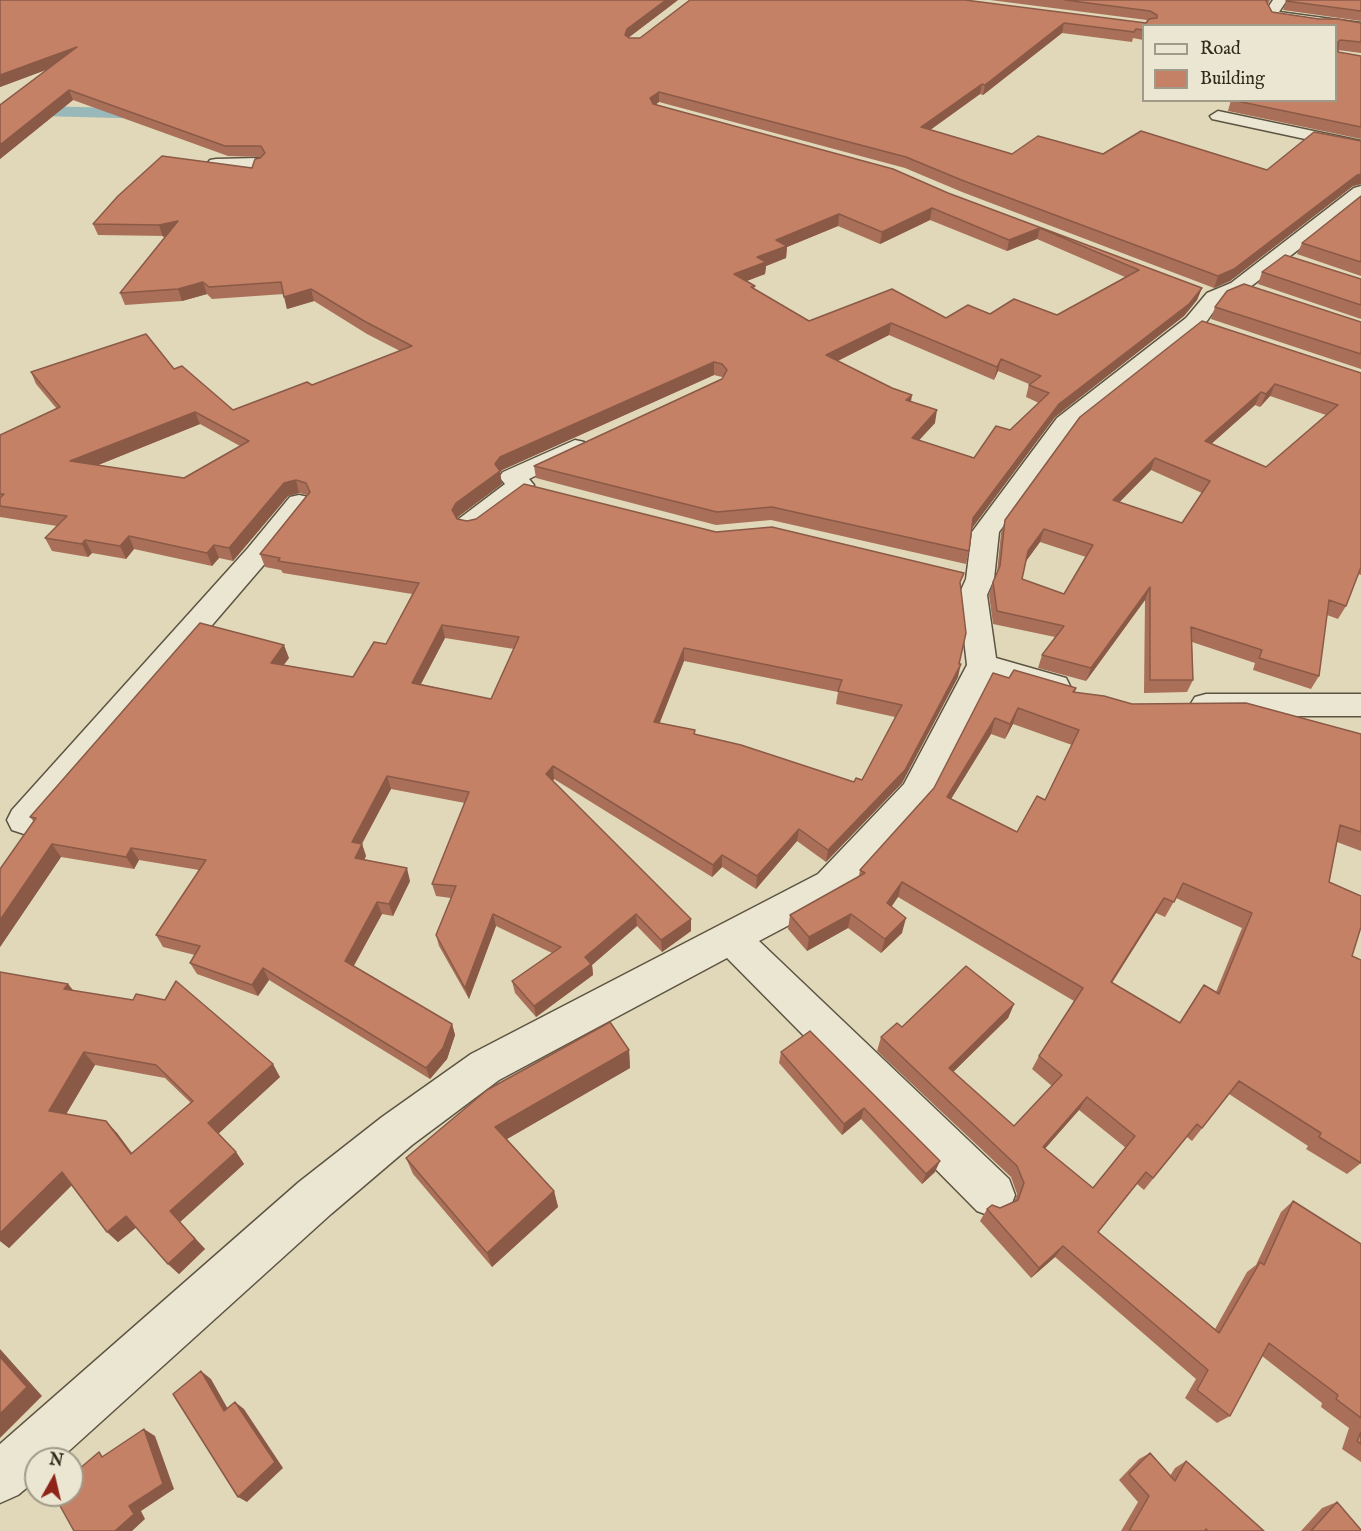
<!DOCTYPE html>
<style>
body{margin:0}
#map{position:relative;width:1361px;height:1531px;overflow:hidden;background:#e0d8b9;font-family:"IM FELL English",serif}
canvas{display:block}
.legend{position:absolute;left:1142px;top:24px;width:195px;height:78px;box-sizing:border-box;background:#ebe6d2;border:2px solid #a19a88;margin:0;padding:8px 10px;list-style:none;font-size:18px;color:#31271a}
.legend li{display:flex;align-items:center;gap:12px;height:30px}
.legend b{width:30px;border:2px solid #a19a88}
.north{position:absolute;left:24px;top:1447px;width:60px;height:60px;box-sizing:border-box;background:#ebe6d2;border:2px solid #a19a88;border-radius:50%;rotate:8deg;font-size:16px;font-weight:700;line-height:24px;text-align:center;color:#31271a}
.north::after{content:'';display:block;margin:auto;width:21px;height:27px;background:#8f2418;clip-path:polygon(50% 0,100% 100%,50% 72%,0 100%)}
</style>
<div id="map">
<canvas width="1361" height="1531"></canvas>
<ul class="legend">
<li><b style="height:8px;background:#ebe6d2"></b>Road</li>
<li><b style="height:16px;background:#c58166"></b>Building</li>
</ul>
<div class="north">N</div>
</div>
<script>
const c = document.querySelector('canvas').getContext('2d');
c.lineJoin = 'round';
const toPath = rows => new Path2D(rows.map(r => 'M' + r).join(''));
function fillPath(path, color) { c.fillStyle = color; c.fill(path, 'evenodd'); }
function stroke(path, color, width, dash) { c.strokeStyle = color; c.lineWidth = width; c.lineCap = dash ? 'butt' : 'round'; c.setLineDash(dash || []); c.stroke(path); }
fillPath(toPath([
 [0,105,158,109,164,110,167,114,164,118,158,119,0,115,0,105]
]), '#98b8ba');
const street = toPath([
 [1273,0,1287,0,1279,12,1361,23,1361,31,1336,28,1336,26,1316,26,1269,19,1265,12,1273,0],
 [1218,111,1361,141,1361,151,1212,119,1210,116,1218,111],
 [257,158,263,159,266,163,263,167,216,169,210,168,207,164,210,160,216,159,257,158],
 [1361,186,1361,201,1245,291,1221,301,1202,328,1075,428,999,532,994,579,987,595,996,658,1066,678,1070,686,1066,694,1055,697,991,678,928,802,844,896,759,941,1009,1179,1015,1195,1009,1211,993,1217,977,1211,727,958,499,1080,412,1145,331,1214,60,1459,36,1459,36,1480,18,1495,0,1503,0,1444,299,1182,382,1117,471,1054,818,874,904,784,967,665,959,595,966,579,972,532,1057,418,1186,318,1207,293,1231,283,1354,188,1361,186],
 [575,440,584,442,587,447,584,452,529,479,534,485,530,490,478,530,469,532,460,530,456,524,460,518,505,484,499,477,503,472,575,440],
 [299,495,308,497,312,503,268,560,36,830,24,834,12,830,7,820,12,810,248,548,290,497,299,495],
 [1206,694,1361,694,1361,716,1206,716,1195,713,1190,705,1195,697,1206,694]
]);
stroke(street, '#5d5342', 3);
fillPath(street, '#ebe6d2');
fillPath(toPath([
 [0,0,678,0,628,38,640,38,690,0,1146,23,1147,20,990,0,1270,0,1268,4,1272,12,1319,19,1361,23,1361,53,1338,50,1338,52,1361,56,1361,139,1228,111,1231,100,1335,26,1143,26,1143,40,1133,38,1132,42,1062,33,983,95,980,94,930,130,1012,154,1103,154,1267,170,1361,141,1361,184,1353,186,1230,281,1214,288,962,192,905,168,659,102,656,104,948,193,1202,288,1197,300,1184,316,1055,417,972,528,969,551,966,564,771,520,716,525,536,478,534,466,723,378,722,377,714,375,502,470,500,473,502,484,459,516,457,519,467,521,716,532,960,587,958,677,902,783,826,862,797,841,756,889,722,867,712,877,554,779,553,781,691,919,691,931,662,952,637,926,592,965,593,975,536,1017,515,993,512,981,552,953,496,926,469,999,439,946,436,935,451,898,436,896,432,884,465,803,391,789,362,844,366,856,364,860,410,881,393,916,382,914,353,966,452,1024,455,1035,447,1059,430,1079,269,980,258,996,197,974,190,963,195,955,163,947,156,935,199,870,139,860,134,869,61,857,0,947,0,869,34,822,30,817,289,658,284,665,353,677,386,644,412,594,283,573,281,570,265,567,260,554,307,495,299,493,288,496,233,561,219,558,212,566,134,549,126,559,92,553,88,557,52,551,45,538,57,526,0,517,0,435,57,409,36,384,31,372,174,369,233,410,312,385,400,351,367,334,314,301,287,309,284,294,212,299,207,294,182,301,125,305,120,293,166,236,98,235,93,224,252,168,262,157,228,156,73,100,0,159,0,105,48,69,0,87],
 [930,220,1007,251,1037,239,1125,277,1057,315,990,314,946,318,809,321,754,289,755,286,746,281,765,274,766,266,786,258,787,247,838,226,880,244],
 [889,335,994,380,998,371,1029,384,1026,397,1039,403,1010,430,974,458,919,440,935,423,911,402,838,361],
 [200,424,240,446,184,478,98,465],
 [445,638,514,649,491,699,421,684],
 [684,661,838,692,836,704,895,717,862,780,854,782,695,734,695,730,659,723],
 [1287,0,1361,0,1361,21,1283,10],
 [1361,196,1361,276,1297,254,1302,243],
 [1262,272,1361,279,1361,319,1258,284],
 [1215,307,1361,322,1361,369,1211,319],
 [1202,321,1361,373,1361,575,1358,574,1346,606,1338,619,1327,615,1319,676,1311,689,1253,670,1255,663,1192,642,1193,680,1187,692,1144,693,1145,600,1086,681,1038,668,1042,655,1055,637,993,624,989,595,993,582,997,573,1001,533,1005,520],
 [1270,396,1326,415,1266,467,1211,444,1255,405,1260,407],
 [1151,470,1202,493,1182,523,1119,502],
 [1040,542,1086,557,1064,594,1022,579,1026,561],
 [1009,678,1076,688,1075,692,1132,704,1361,734,1361,851,1337,842,1329,882,1352,956,1361,1163,1347,1174,1306,1149,1308,1146,1229,1094,1192,1141,1187,1137,1144,1190,1137,1184,1098,1232,1215,1329,1247,1272,1256,1265,1281,1212,1293,1201,1361,1244,1361,1462,1342,1449,1349,1428,1321,1407,1322,1403,1262,1356,1230,1416,1217,1423,1185,1398,1196,1379,1055,1257,1031,1278,980,1221,987,1209,1000,1208,1014,1202,1017,1194,1011,1177,877,1051,881,1037,902,1027,1014,1004,1008,1018,953,1072,1014,1126,1052,1086,1032,1069,1039,1056,1074,1001,898,897,891,906,902,933,881,953,848,928,807,951,788,929,790,915,859,876,860,870,934,788],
 [1013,724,1072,745,1045,800,1017,832,951,799,991,734,1005,739],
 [1176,898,1242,928,1216,992,1204,985,1179,1023,1112,983,1156,913,1165,917],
 [1079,1110,1126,1148,1093,1188,1045,1148],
 [0,972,68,984,73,990,280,1077,218,1134,236,1152,244,1164,180,1222,205,1249,179,1274,168,1264,137,1227,118,1242,107,1232,72,1185,9,1248,0,1241],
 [95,1065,165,1078,191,1103,132,1153,117,1133,66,1114],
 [810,1031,935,1172,922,1184,861,1119,842,1135,779,1063,781,1052],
 [629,1050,630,1068,507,1139,554,1191,558,1207,492,1267,413,1174,406,1158],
 [1150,1453,1170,1476,1175,1468,1186,1461,1264,1531,1121,1531,1138,1502,1119,1480,1139,1459],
 [1337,1502,1361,1531,1301,1531,1322,1508]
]), '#a96f58');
fillPath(toPath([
 [666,0,678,0,628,38,625,35,627,29],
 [1064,23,1062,33,983,95,985,85],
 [77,47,81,57,0,87,0,75],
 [982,84,980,94,919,138,921,127],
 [69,90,73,100,0,159,0,145],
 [659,92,659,102,650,109,650,98],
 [1361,174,1361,184,1353,186,1230,281,1214,288,1218,276,1357,175],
 [932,208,930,220,880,244,882,232],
 [839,214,838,226,787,247,786,258,766,266,765,274,734,286,734,274,776,240],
 [178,221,182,233,163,237,159,225],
 [1040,228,1037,239,1007,251,1009,240],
 [203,282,207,294,182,301,178,289],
 [1202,288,1197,300,1184,316,1055,417,970,531,973,518,1059,404],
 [311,289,314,301,287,309,284,297],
 [891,323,889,335,825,367,826,355],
 [1001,359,998,371,994,380,997,367],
 [714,362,714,375,502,470,500,472,502,484,459,516,454,523,452,510,456,503,495,464,500,457],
 [1275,384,1270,396,1260,407,1266,394],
 [1261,392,1255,405,1200,454,1205,441],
 [912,395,910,408,906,400],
 [937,410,935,423,910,450,912,438],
 [195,412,200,424,76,474,70,461],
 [1155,458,1151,470,1109,513,1113,500],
 [296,480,299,493,288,496,233,561,229,548,284,483],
 [1044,529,1040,542,1024,564,1028,551],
 [129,536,134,549,126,559,120,546],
 [85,540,92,553,88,557,82,544],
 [214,545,219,558,212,566,207,553],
 [1150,587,1145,600,1086,681,1091,668],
 [442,625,445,638,415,695,412,683],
 [284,645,289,658,275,675,271,663],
 [684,648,684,661,655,735,654,722],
 [961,664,958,677,902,783,826,862,828,850],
 [1018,708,1013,724,1005,739,1010,724],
 [995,718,991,734,943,812,947,797],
 [553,766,554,779,548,787,546,774],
 [387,776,391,789,356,854,352,842],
 [799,829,797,841,756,889,757,876],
 [52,844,61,857,0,947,0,920],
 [362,844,366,856,359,870,355,858],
 [131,848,139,860,134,869,126,857],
 [722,855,722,867,712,877,713,865],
 [407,868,410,881,393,916,389,904],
 [902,882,898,897,884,918,887,903],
 [1164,898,1156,913,1103,996,1111,982],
 [377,902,382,914,350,973,345,961],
 [493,914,496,926,469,999,465,988],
 [636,914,637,926,592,965,593,975,536,1017,534,1006,585,957],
 [851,914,848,928,807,951,809,937],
 [906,918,902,933,881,953,885,939],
 [691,919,691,931,662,952,661,940],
 [263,968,269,980,258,996,252,985],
 [68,984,78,997,64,989],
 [1014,1004,1008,1018,944,1081,949,1068],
 [452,1024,455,1035,447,1059,430,1079,426,1068],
 [629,1050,630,1068,500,1143,495,1127],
 [84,1052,95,1065,61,1123,49,1111],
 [273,1064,280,1077,217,1135,208,1123],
 [1087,1097,1079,1110,1036,1159,1043,1147],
 [864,1108,861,1119,842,1135,844,1124],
 [106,1121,117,1133,141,1166,131,1154],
 [236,1152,244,1164,180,1222,205,1249,179,1274,168,1264,170,1211],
 [940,1161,935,1172,922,1184,926,1174],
 [62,1172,74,1183,9,1248,0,1241,0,1233],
 [554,1191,558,1207,492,1267,487,1253],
 [126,1216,138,1226,118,1242,107,1232],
 [1063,1246,1055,1257,1031,1278,1039,1268],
 [0,1349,42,1396,0,1438],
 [201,1371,211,1379,233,1418,224,1411],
 [235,1402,244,1409,283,1468,247,1502,238,1497],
 [144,1429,155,1436,174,1489,141,1511,145,1519,132,1531,115,1531,129,1506]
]), '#8a5a47');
const building = toPath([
 [0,0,666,0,627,29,625,35,629,38,640,38,690,0,965,0,1146,23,1149,19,1157,18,1157,15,1150,11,1065,0,1267,0,1266,1,1272,12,1319,19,1337,19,1361,23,1361,42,1340,40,1338,42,1338,52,1361,56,1361,127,1232,100,1335,100,1335,26,1143,26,1143,30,1136,29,1134,32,1064,23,985,85,982,84,921,127,1012,154,1038,136,1103,154,1141,131,1267,170,1314,132,1361,141,1361,174,1357,175,1234,269,1218,276,964,181,906,157,659,92,650,98,653,104,893,169,948,193,1202,288,1189,304,1059,404,973,518,969,551,772,507,717,512,534,466,722,379,727,370,722,364,714,362,500,457,495,464,500,471,456,503,452,510,457,519,467,521,476,519,524,484,716,532,772,527,964,573,960,582,966,633,959,664,961,664,905,770,828,850,799,829,757,876,722,855,713,865,553,766,546,774,691,919,661,940,636,914,585,957,591,964,534,1006,512,981,561,947,493,914,465,988,436,935,456,886,432,884,469,792,387,776,352,842,362,844,355,858,407,868,389,904,377,902,345,961,452,1024,443,1048,426,1068,263,968,252,985,190,963,200,946,156,935,206,860,131,848,126,857,52,844,0,920,0,869,36,818,30,817,200,623,284,645,271,663,353,677,374,642,386,644,419,583,278,561,280,558,260,554,310,492,306,483,296,480,284,483,229,548,214,545,207,553,129,536,120,546,85,540,82,544,45,538,67,516,0,506,0,498,4,494,0,494,0,435,60,407,31,372,146,334,174,369,182,366,233,410,307,382,312,385,412,346,364,321,311,289,284,297,281,282,209,287,203,282,178,289,120,293,178,221,159,225,93,224,118,196,162,156,252,168,255,159,260,158,265,153,261,146,225,146,69,90,0,145,0,105,77,47,0,75,0,0],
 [932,208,1009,240,1040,228,1139,270,1057,315,1014,299,990,314,968,305,946,318,892,289,809,321,751,287,755,286,734,274,766,262,757,257,787,246,776,240,839,214,882,232,932,208],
 [891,323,997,367,1001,359,1041,376,1029,385,1049,393,1010,430,996,426,974,458,912,438,937,410,906,400,912,395,892,388,826,355,891,323],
 [195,412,249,441,184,478,70,461,195,412],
 [442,625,519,637,491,699,412,683,442,625],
 [684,648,842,680,838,691,902,705,862,780,856,778,854,782,741,745,694,734,695,730,654,722,684,648],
 [1287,0,1361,0,1361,11,1286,1,1287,0],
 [1361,196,1361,262,1302,243,1361,196],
 [1285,255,1361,279,1361,305,1262,272,1285,255],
 [1244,284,1361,322,1361,354,1215,307,1227,291,1244,284],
 [1202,321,1361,373,1361,567,1346,606,1329,600,1319,676,1259,658,1262,650,1191,627,1193,680,1150,680,1150,587,1091,668,1042,655,1064,626,997,611,993,582,1000,566,1005,520,1080,417,1202,321],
 [1275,384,1338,405,1266,467,1205,441,1261,392,1266,394,1275,384],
 [1155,458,1210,481,1182,523,1113,500,1155,458],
 [1044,529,1093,545,1064,594,1022,579,1028,551,1044,529],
 [1014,670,1076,688,1073,692,1104,696,1132,704,1246,703,1361,734,1361,832,1340,825,1329,882,1361,896,1361,927,1352,956,1361,960,1361,1163,1319,1137,1321,1133,1239,1081,1202,1128,1197,1124,1153,1178,1146,1172,1098,1232,1219,1333,1260,1262,1264,1265,1293,1201,1361,1244,1361,1418,1336,1399,1338,1395,1269,1343,1230,1416,1197,1390,1208,1370,1063,1246,1039,1268,987,1209,992,1205,1000,1208,1018,1200,1024,1183,1017,1166,881,1037,897,1023,902,1027,966,966,1014,1004,949,1068,1014,1126,1062,1075,1039,1056,1083,988,902,882,887,903,906,918,885,939,851,914,809,937,790,915,865,873,860,870,934,788,993,673,1009,678,1014,670],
 [1018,708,1079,730,1045,800,1037,796,1017,832,947,797,995,718,1010,724,1018,708],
 [1183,883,1252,913,1219,994,1204,985,1180,1023,1111,982,1164,898,1174,902,1183,883],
 [1087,1097,1135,1136,1093,1188,1043,1147,1087,1097],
 [0,972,68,984,64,989,133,1000,136,994,165,1000,176,981,273,1064,208,1123,236,1152,170,1211,195,1239,168,1264,126,1216,107,1232,62,1172,0,1233,0,972],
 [84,1052,156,1065,193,1101,131,1154,106,1121,49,1111,84,1052],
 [610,1022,629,1050,495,1127,554,1191,487,1253,406,1158,487,1090,610,1022],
 [810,1031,940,1161,926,1174,864,1108,844,1124,781,1052,810,1031],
 [0,1357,27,1387,0,1414,0,1357],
 [201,1371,224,1411,235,1402,275,1462,238,1497,173,1394,201,1371],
 [144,1429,163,1484,129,1506,134,1514,115,1531,74,1531,54,1495,72,1495,72,1475,99,1452,102,1457,144,1429],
 [1361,1432,1361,1444,1357,1441,1361,1432],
 [1150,1453,1175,1481,1186,1461,1264,1531,1208,1531,1206,1529,1205,1531,1129,1531,1149,1496,1129,1474,1150,1453],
 [1337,1502,1361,1530,1361,1531,1311,1531,1337,1502]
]);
fillPath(building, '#c58166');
stroke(building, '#8a5a47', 1.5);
</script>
